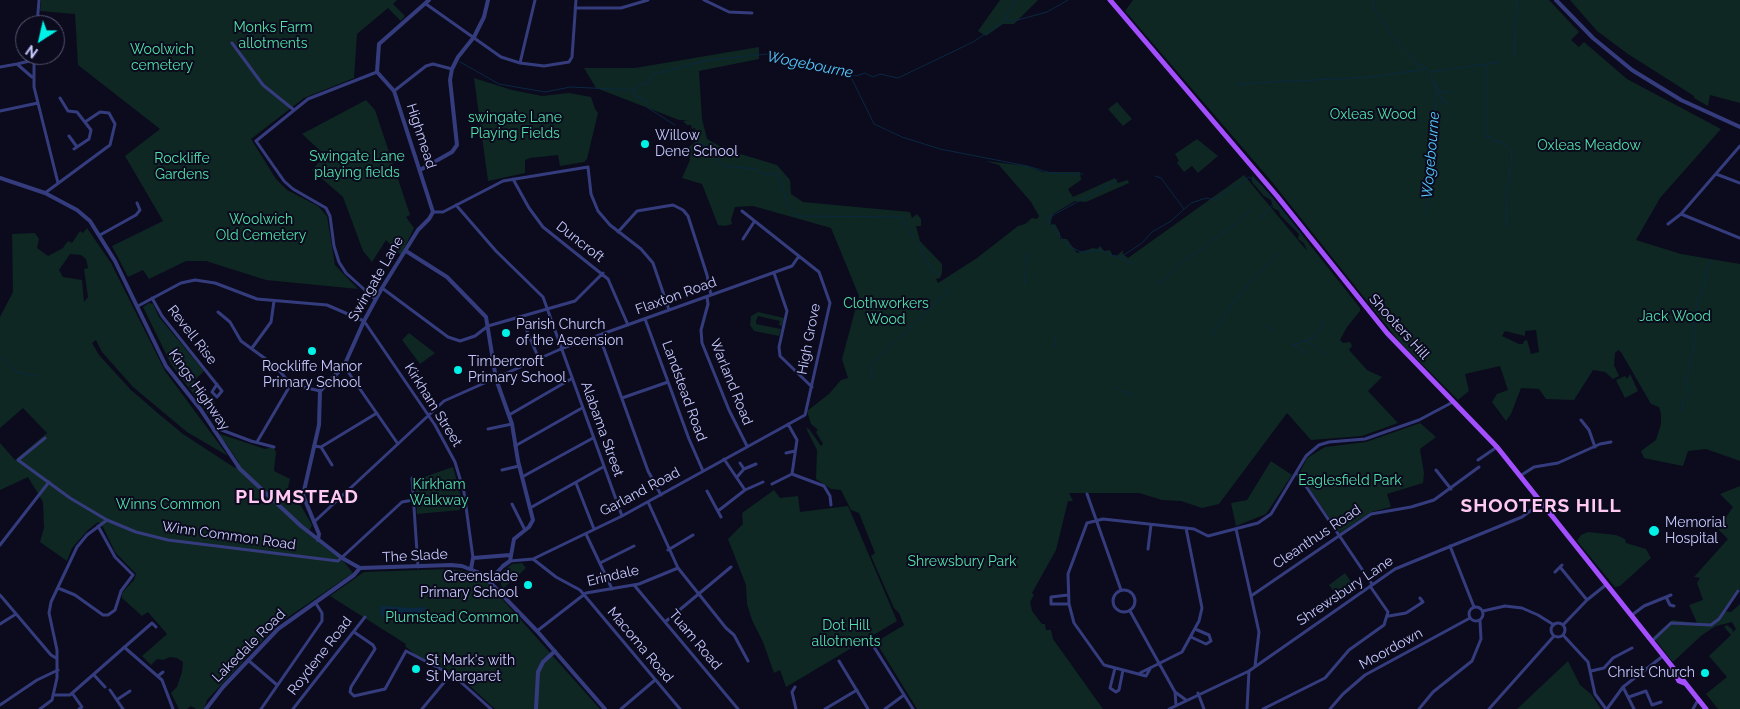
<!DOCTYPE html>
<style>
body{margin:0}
#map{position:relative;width:1740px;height:709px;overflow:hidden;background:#0b0b1d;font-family:Raleway,sans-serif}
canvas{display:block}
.north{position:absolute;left:15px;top:15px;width:50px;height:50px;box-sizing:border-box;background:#0b0b1d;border:1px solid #565777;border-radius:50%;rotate:215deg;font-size:14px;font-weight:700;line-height:20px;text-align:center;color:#c7c9ff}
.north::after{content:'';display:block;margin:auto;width:18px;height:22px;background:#00f2e7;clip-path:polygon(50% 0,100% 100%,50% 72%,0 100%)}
</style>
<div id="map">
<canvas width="1740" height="709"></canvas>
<div class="north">N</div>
</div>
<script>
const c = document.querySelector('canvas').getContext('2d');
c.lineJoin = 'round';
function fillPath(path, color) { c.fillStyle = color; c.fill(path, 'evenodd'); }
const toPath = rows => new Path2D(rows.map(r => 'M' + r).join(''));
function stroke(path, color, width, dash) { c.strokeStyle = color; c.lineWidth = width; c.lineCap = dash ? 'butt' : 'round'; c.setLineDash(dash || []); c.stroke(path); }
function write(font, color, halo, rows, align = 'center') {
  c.font = font + ' Raleway,sans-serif'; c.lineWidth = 4; c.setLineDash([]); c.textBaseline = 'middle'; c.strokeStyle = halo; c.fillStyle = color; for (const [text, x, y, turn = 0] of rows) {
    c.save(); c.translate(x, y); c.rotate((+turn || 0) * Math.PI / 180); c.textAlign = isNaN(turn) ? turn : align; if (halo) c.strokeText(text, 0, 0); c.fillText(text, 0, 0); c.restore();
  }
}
fillPath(toPath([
 [41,0,397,0,393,4,405,16,401,21,388,8,357,34,354,78,304,98,251,139,276,179,287,190,318,206,327,216,335,265,358,289,266,280,206,261,186,261,149,279,143,270,128,277,112,246,163,221,125,156,160,129,78,65,75,14,40,11],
 [1000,0,1038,0,1014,24,1003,24,986,36,978,31],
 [1133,0,1549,0,1579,32,1571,40,1579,47,1584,42,1627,79,1721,129,1660,198,1636,240,1681,254,1740,264,1740,461,1706,449,1688,451,1683,466,1644,458,1641,451,1656,440,1661,424,1661,414,1659,407,1651,404,1621,352,1618,350,1615,353,1614,365,1619,376,1613,379,1605,372,1593,370,1574,400,1546,399,1539,389,1521,388,1511,414,1506,421,1492,402,1497,394,1508,390,1500,366,1465,374,1469,391,1458,400,1398,340,1272,182,1125,11],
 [1536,330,1539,352,1531,354,1527,340,1524,341,1523,344,1519,344,1502,336,1505,331,1525,336,1525,331],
 [1570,0,1740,0,1740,103,1710,95,1708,106,1694,98,1694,96,1628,54,1597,31],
 [759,47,759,59,699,71,702,119,707,139,727,150,777,165,790,180,791,194,803,202,910,212,912,218,917,214,921,219,921,226,916,226,920,241,942,264,942,273,940,278,936,279,938,283,977,258,1018,226,1025,224,1032,218,1037,219,1039,216,1031,202,999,165,985,161,1027,166,1043,172,1080,172,1081,180,1068,189,1073,197,1115,178,1118,183,1128,180,1129,183,1086,202,1075,201,1053,214,1050,225,1055,224,1060,233,1060,239,1067,239,1077,253,1093,248,1097,249,1100,246,1104,251,1110,250,1113,256,1118,255,1123,250,1123,254,1128,258,1244,175,1307,251,1304,243,1298,239,1299,234,1280,215,1279,211,1273,208,1271,200,1264,196,1252,182,1252,175,1273,198,1360,308,1360,311,1347,327,1340,340,1343,343,1350,342,1352,346,1349,350,1367,370,1382,377,1368,391,1398,423,1362,436,1311,440,1287,413,1219,504,1202,508,1181,501,1162,500,1139,493,1069,493,1073,501,1068,501,1056,550,1032,593,1034,595,1030,602,1032,611,1042,624,1045,624,1046,630,1051,630,1053,639,1103,709,917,709,876,642,904,625,899,613,894,608,871,556,875,553,859,513,851,510,841,490,831,489,816,479,817,450,806,428,809,429,821,446,823,444,816,432,818,430,811,424,807,411,829,394,841,380,848,378,842,359,859,296,831,228,753,206,735,207,731,220,732,224,725,226,718,225,702,184,682,178,690,160,689,147,698,140,695,128,692,129,691,125,687,125,683,121,688,120,679,120,596,88,584,68,635,68],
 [474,78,512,90,542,96,569,93,591,97,595,109,598,113,587,159,584,162,560,166,558,155,530,158,525,160,525,173,488,181],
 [366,100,375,110,410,215,406,217,414,228,401,255,386,240,372,262,363,251,343,197,312,170,325,155,302,134],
 [1117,102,1132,119,1123,126,1108,109],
 [1197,139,1218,156,1198,173,1192,166,1184,172,1177,163,1179,161,1175,154],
 [87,228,111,263,165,371,228,456,187,432,133,387,102,352,96,340,92,343,99,355,131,390,160,415,183,434,235,468,239,463,225,442,222,440,220,434,265,449,273,447,276,452,274,471,290,479,287,492,300,494,300,504,312,525,308,534,344,562,353,573,278,624,207,700,204,709,196,709,191,706,187,709,179,709,171,693,177,687,182,672,183,662,177,658,170,657,163,660,157,659,151,665,142,656,167,634,148,612,142,616,122,598,122,593,134,580,136,574,115,552,103,527,98,522,88,530,72,548,67,561,40,542,44,528,43,502,28,477,0,490,0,443,15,460,47,433,23,408,0,428,0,317,13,292,12,234,35,233,39,239,37,248,48,256,63,248,68,241,72,243,80,231,83,233],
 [70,254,81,255,86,259,88,268,84,269,88,297,84,302,82,280,63,277,59,270],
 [149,303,153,304,159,317,204,371,194,381,215,402,213,420,171,364,143,307],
 [758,312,784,318,782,326,779,325,780,321,758,316,756,321,756,324,781,329,779,336,754,331,750,325,751,316],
 [409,333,435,353,420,364,402,340],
 [1630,374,1638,391,1625,398,1616,380,1625,376,1627,379],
 [1420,423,1436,437,1420,449,1424,473,1423,483,1387,494,1391,507,1371,512,1340,533,1299,474,1307,458,1325,447,1366,442],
 [1271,461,1292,475,1266,514,1236,526,1231,503,1247,500],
 [453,467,462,500,459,501,460,510,417,514,415,480],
 [1740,486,1740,589,1723,611,1731,612,1740,604,1740,709,1718,709,1706,694,1727,677,1709,656,1731,635,1724,627,1727,625,1733,630,1732,633,1736,629,1732,622,1716,626,1702,635,1673,662,1653,637,1672,620,1697,623,1689,605,1703,600,1697,583,1700,578,1694,577,1728,539,1718,529,1733,507,1720,494],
 [774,490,780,498,798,496,800,512,848,506,897,621,786,687,780,670,774,673,763,642,752,620,747,604,746,585,728,539,743,524,742,513],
 [1588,532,1616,535,1625,539,1626,543,1646,549,1651,558,1620,586,1615,587,1577,541,1581,535],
 [522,563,526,568,503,589,499,579,501,573,512,564],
 [450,569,471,572,488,583,600,709,495,709,458,675,417,656,405,646,406,644,330,596,364,572],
 [1345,573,1356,589,1340,600,1329,585],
 [1568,661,1580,685,1591,694,1601,709,1517,709]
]), '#0e2722');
fillPath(toPath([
 [381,606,413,608,425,607,427,609,415,616,383,618,380,612]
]), '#0a2842');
stroke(toPath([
 [1373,0,1373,7,1393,37,1397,39,1398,44,1418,64,1427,68],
 [1007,19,1008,12,1016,0],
 [1514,56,1517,0],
 [460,62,499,84,545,92,570,87,634,90,637,86,650,82,651,75,708,60,768,54,856,76,865,73,873,77,880,74,898,78,973,42,1006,20,1014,21,1047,12,1068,0],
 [1486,64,1486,138,1490,136,1492,140,1503,143,1512,151,1507,196,1506,227],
 [1430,72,1501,62],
 [849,73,874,124,902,137,940,149,1027,166,1051,173,1083,174],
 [1435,82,1439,95,1450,106],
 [1236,84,1371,77,1427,69],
 [634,90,636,96,645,100,648,108,675,125],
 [1440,92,1451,92],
 [1442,104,1442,98],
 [694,140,704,145,724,166,756,169,763,174,778,174,788,206,796,216,901,217,914,238],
 [1155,176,1161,178,1184,209],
 [1426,210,1430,195,1430,160,1437,128,1435,85,1429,72],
 [1424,216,1425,213],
 [1046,219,1117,180],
 [1047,219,1067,245,1081,252,1102,250,1110,255,1121,257,1142,243,1152,232,1171,221,1191,203,1206,198,1215,200,1249,177,1261,185,1301,234],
 [1260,220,1272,205],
 [917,243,932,270,939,275],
 [1121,258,1133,264],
 [1027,263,1028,253],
 [1156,281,1160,284,1184,261,1236,224,1251,210],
 [1024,286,1027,266],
 [147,308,178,349,195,366,196,369,191,375,192,380,213,404],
 [1263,324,1273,331],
 [1211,337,1230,307,1256,275,1279,254],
 [1055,338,1055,344],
 [1306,340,1313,338,1321,330,1324,320],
 [1289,342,1307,354],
 [1294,345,1306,340,1315,347],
 [1316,348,1327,356],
 [1054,349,1055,345],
 [0,357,17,372,38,376],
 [873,379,871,365,947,292,950,286],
 [1114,387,1133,395],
 [1681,412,1683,402,1690,393,1685,381,1690,371,1690,360,1694,350,1694,320,1698,308,1697,302,1704,287,1706,271,1711,261]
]), '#0a2842', 1);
stroke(toPath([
 [704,0,729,12,752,13],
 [426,4,501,57,520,63,544,66,569,62,572,57,576,0],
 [575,8,621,8,648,0],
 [37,25,39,0],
 [232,43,263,85,294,110],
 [34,55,34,87,58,183],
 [520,63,535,0],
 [17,64,34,60],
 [0,67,17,64,32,77],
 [394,91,426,66,433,64,452,69],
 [60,98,68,111,77,112,91,130,89,139,74,149],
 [0,111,38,103],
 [69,136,77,147],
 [1740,146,1681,214,1740,238],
 [1716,174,1740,183],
 [513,179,529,208,543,227,608,279,628,325],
 [45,193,110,145,115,124,109,113,100,112,85,122],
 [456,205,496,251,543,297,622,516],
 [433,212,443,212,503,181,588,167,591,194,598,211,610,225,641,249,653,263,669,310],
 [1668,224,1681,214],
 [618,232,637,211,673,205,683,210,688,216,707,275,711,295],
 [100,235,136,215,140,210,137,203],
 [743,239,754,222],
 [774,273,787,311,779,347,780,356,812,387],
 [382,288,448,337,460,341,475,336,488,326,575,301,603,273],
 [707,297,708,304,701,330,702,343,729,410,747,446],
 [152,298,162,316,222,391,217,397,212,392,217,384],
 [375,299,346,273,339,262,334,246,330,216,326,208,293,189,284,181,256,141,308,99,377,72],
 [138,306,181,283,195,280,215,283,257,299,327,305,364,321,435,425,455,462,464,492,473,558],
 [218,312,230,322,241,341,274,365,291,384],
 [521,317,539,359],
 [645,319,689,439,703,471],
 [599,335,648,471,661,495],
 [252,348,271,322,274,301],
 [344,366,398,444],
 [622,398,668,382],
 [509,415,571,379],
 [1581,420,1589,430,1595,447],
 [788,424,797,440,792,474,824,486,830,496,831,505],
 [488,429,512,424],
 [214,431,219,429,251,441,274,447],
 [45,438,18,460,70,498,107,520,136,532,168,540,338,561,402,502,413,500],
 [257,442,291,384,320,391],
 [314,446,321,447,377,413],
 [515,446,582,408],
 [321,447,332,465],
 [786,453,795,451],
 [1478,460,1497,447],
 [740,463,744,469],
 [502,470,519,466],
 [1436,470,1451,489],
 [1297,473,1372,584],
 [1520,476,1534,467,1558,463,1600,444,1611,442],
 [522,477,593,438],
 [737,477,744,469,756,464],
 [412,478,418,567],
 [576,483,594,529],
 [772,484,792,474],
 [745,490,763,482],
 [707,491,721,517],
 [1087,494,1121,590],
 [648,502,678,568,726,628,734,635,748,661],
 [512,504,525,530],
 [530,508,603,467],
 [718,511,745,490,724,459],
 [314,522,444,401,563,348,792,266,799,256],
 [1236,529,1259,632,1255,666],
 [586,534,612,589],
 [0,545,49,482],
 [1450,546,1474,607],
 [1148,549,1151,525],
 [668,550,693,535],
 [533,559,556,577,580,590,680,709],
 [510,561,533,559,622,516,805,415,830,303,819,272,742,211],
 [600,563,634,546],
 [1560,567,1587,600],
 [1555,572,1562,565],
 [634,585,738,709],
 [58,588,75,595,103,615,108,615,115,610,121,591,133,575,115,557,98,526],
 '1113 601a11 11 0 1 1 22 0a11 11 0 1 1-22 0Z',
 [0,595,51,655,56,658],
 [1068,595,1051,597,1051,604,1069,604],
 [1251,596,1371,514,1411,507,1434,500,1479,467],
 [1666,597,1670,605,1674,606],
 '1469 614a7 7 0 1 1 14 0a7 7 0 1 1-14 0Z',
 [1130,611,1175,692,1176,705],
 [1483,611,1505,606,1522,608,1538,615,1554,625],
 [1632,615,1644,606,1671,595],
 [1389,616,1406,613,1423,602,1420,598],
 [665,622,731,567],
 '1551 630a7 7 0 1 1 14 0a7 7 0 1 1-14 0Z',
 [0,624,16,614],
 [1563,625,1587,600,1607,584],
 [537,631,586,593,639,584,678,568],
 [354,632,373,645,375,649,351,687,350,692,354,696,385,689,406,651,454,676,491,709],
 [1563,635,1588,662,1595,694,1606,709],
 [1191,637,1206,644,1211,641,1209,635,1195,629],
 [1652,641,1671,623,1711,625,1719,619,1738,591],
 [124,647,162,680,173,709],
 [874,647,913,709],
 [248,660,277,685],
 [839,661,868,709],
 [1115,668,1110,688,1116,692,1119,690,1123,670],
 [1150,669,1146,676,1104,665,1074,623,1069,604,1068,574,1087,523,1103,519,1194,529,1208,536,1258,523,1271,514,1306,456,1319,445,1329,442,1365,439,1419,420,1453,402],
 [1591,671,1604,668,1613,658,1632,648],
 [1140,673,1182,652,1199,621,1202,608,1186,528],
 [94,675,105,687],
 [158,676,163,672],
 [795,687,792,692,796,709],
 [1623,687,1634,709],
 [110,690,123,709],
 [1175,692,1186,700],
 [72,693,82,707,79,709],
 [1198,693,1204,709],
 [54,695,70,695,152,623,156,627],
 [1629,697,1646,691,1652,705,1661,702],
 [118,699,130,691],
 [0,705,37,680,58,670],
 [40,709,52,700,57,678,57,650,49,613,51,602,77,547,87,535,107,520],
 [261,709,322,621,322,613,315,602],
 [293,709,365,617],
 [422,709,451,674],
 [621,709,655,680],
 [825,709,857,690],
 [885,709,904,695],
 [1169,709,1249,671,1395,569,1522,517,1541,503],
 [1247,709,1249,671],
 [1263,709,1325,678,1349,650,1384,625,1388,612,1370,586],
 [1330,709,1343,694,1365,675,1470,618],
 [1419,709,1433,692,1472,661,1481,639,1480,621],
 [1489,709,1554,636],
 [1607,709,1623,687,1663,656],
 [1693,709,1698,700]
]), '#353c7d', 3);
stroke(toPath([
 [1556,0,1593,38,1632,70,1681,100,1740,127],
 [420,170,452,152,457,145,450,80,452,69,458,57,474,37,484,17,488,0],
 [0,178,45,193,77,210,90,221,115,261,166,366,201,410,240,469,301,526,342,558,360,568,451,565,462,566,482,574,537,631,605,709],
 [406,251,447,277,486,317,496,379,512,424,518,461,533,520,529,527,514,539,510,561,503,566,490,580],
 [318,540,319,534,303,495,319,425,320,391,344,366,364,321,382,288,418,230,429,219,433,212,394,91,377,72,379,44,429,0],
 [471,569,473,558,510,555],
 [206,709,223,687,278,629,354,575,360,568],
 [536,709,538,672,543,662,555,651]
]), '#353c7d', 4);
stroke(toPath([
 [1110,0,1277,196,1387,333,1497,447,1706,709],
 [1672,668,1679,681,1684,683]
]), '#a34eff', 5);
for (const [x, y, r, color] of [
 [645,144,5,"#00f2e7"],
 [506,333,5,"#00f2e7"],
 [312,351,5,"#00f2e7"],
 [458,370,5,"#00f2e7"],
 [1654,531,6,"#00f2e7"],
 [528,585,5,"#00f2e7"],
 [416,669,5,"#00f2e7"],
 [1705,673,5,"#00f2e7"]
]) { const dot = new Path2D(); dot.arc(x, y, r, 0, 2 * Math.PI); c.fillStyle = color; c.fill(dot); stroke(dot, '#0b0b1d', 2); }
write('14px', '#51e1a8', '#0b0b1d', [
 ["Monks Farm",273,28],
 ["allotments",273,44],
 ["Woolwich",162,50],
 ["cemetery",162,66],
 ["Oxleas Wood",1373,115],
 ["swingate Lane",515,118],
 ["Playing Fields",515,134],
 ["Oxleas Meadow",1589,146],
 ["Swingate Lane",357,157],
 ["playing fields",357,173],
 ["Rockliffe",182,159],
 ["Gardens",182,175],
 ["Woolwich",261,220],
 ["Old Cemetery",261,236],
 ["Clothworkers",886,304],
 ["Wood",886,320],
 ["Jack Wood",1675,317],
 ["Eaglesfield Park",1350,481],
 ["Kirkham",439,485],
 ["Walkway",439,501],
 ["Winns Common",168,505],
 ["Shrewsbury Park",962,562],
 ["Plumstead Common",452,618],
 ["Dot Hill",846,626],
 ["allotments",846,642]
]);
write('14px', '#c7c9ff', '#0b0b1d', [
 ["Highmead",421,136,72],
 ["Duncroft",580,242,38],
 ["Swingate Lane",376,279,-60],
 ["Flaxton Road",676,296,-20],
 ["Shooters Hill",1399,327,48],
 ["Revell Rise",192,335,52],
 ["High Grove",809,339,-79],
 ["Warland Road",731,382,68],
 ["Kings Highway",199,390,55],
 ["Landstead Road",684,391,70],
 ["Kirkham Street",433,405,58],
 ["Alabama Street",602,429,70],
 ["Garland Road",640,492,-28],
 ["Winn Common Road",229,536,8],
 ["Cleanthus Road",1317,537,-34],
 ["The Slade",415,556,-3],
 ["Erindale",613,576,-13],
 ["Shrewsbury Lane",1345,591,-34],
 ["Tuam Road",695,640,50],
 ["Macoma Road",640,645,50],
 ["Lakedale Road",249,646,-45],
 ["Moordown",1391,649,-29],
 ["Roydene Road",320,656,-52]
]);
write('14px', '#c7c9ff', '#0b0b1d', [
 ["Willow",655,136],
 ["Dene School",655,152],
 ["Parish Church",516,325],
 ["of the Ascension",516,341],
 ["Timbercroft",468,362],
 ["Primary School",468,378],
 ["Rockliffe Manor",312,367,"center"],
 ["Primary School",312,383,"center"],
 ["Memorial",1665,523],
 ["Hospital",1665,539],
 ["Greenslade",518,577,"right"],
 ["Primary School",518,593,"right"],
 ["St Mark's with",426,661],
 ["St Margaret",426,677],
 ["Christ Church",1695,673,"right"]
], 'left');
write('italic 15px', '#55c9ff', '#0b0b1d', [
 ["Wogebourne",810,65,11],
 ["Wogebourne",1431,155,-85]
]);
c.letterSpacing = '1px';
write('bold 19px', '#ffc9f3', '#0b0b1d', [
 ["PLUMSTEAD",297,497],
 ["SHOOTERS HILL",1541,506]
]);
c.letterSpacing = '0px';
</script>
